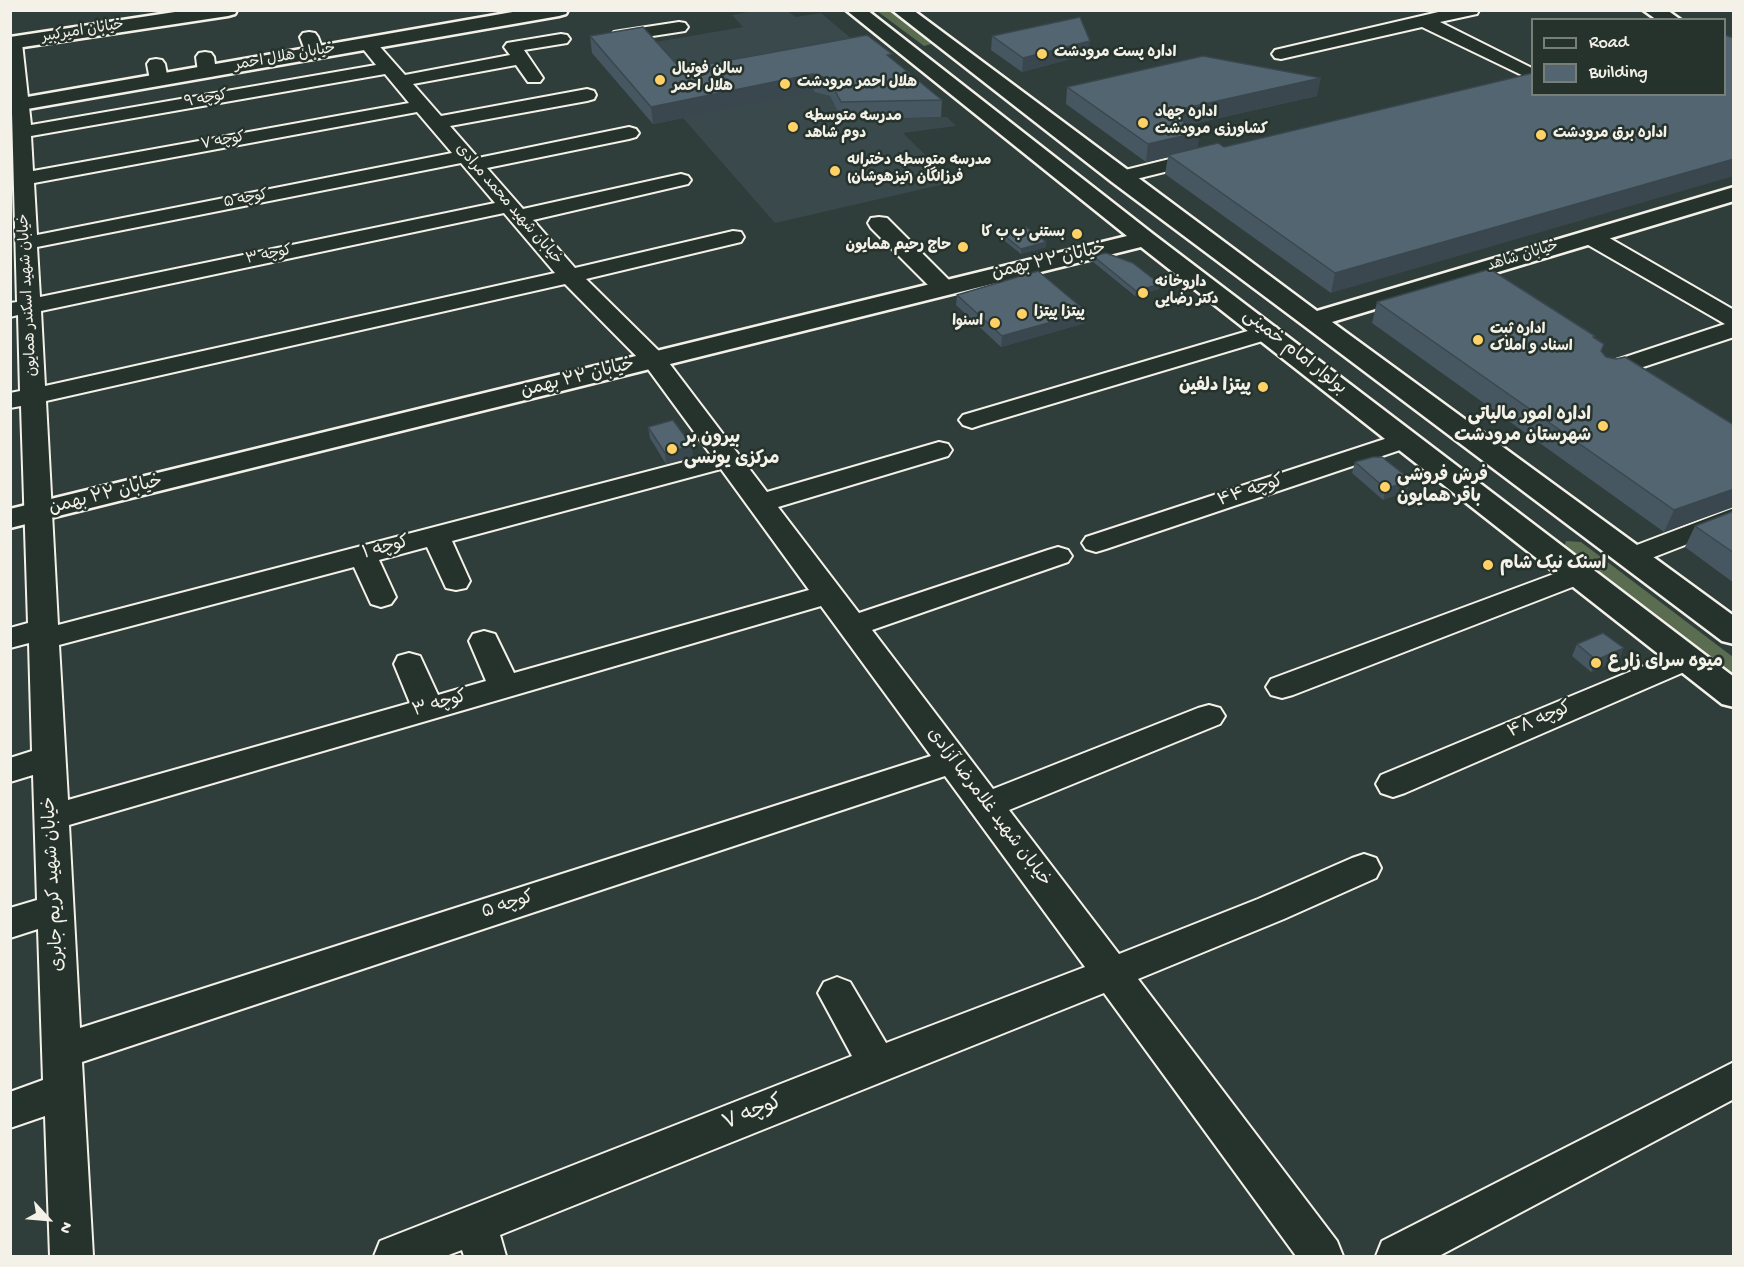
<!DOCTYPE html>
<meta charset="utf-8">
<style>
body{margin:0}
#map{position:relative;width:1744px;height:1267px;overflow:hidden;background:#2f3d3b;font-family:"Gochi Hand",sans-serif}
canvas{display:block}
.frame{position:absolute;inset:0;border:12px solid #f4f1e8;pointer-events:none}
.legend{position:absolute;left:1531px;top:18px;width:195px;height:78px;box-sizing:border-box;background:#26332d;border:2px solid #787f78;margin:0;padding:8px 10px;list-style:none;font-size:18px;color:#f4f1e8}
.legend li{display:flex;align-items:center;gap:12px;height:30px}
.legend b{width:30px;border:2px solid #787f78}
.north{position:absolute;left:18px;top:1189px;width:60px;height:60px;-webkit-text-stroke:4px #26332d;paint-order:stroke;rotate:116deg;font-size:16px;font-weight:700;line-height:24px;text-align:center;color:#f4f1e8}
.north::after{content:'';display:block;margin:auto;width:21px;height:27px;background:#f4f1e8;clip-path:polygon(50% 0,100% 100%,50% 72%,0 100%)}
</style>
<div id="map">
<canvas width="1744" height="1267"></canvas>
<div class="frame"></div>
<ul class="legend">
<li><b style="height:8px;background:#26332d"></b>Road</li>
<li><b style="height:16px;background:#536571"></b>Building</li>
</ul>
<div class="north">N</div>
</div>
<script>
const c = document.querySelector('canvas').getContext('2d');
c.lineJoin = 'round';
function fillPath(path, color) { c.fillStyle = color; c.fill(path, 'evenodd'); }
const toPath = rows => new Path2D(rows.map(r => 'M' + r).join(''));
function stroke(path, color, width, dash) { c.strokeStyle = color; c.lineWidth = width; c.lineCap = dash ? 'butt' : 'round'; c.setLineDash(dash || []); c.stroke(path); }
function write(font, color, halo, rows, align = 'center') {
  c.font = font + ' "Gochi Hand","Playpen Sans Arabic",sans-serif'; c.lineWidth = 5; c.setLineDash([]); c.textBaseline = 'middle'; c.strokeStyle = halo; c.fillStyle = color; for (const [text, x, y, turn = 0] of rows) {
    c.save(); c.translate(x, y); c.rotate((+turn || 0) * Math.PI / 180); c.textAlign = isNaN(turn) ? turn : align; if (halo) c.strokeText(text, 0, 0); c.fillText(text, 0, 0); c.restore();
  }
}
fillPath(toPath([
 [759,10,787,11,796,17,821,13,853,40,682,86,644,44,743,27,732,15],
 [814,92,830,96,842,120,947,117,956,126,903,133,953,182,775,223,683,118]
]), '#3a494b');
fillPath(toPath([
 [877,11,892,11,935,43,924,46],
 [1566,541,1581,542,1733,657,1733,680,1564,548]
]), '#5a6d50');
const street = toPath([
 [1447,10,1479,10,1477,14,1440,22,1532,68,1532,80,1422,27,1281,59,1275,58,1272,54,1275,50,1447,10],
 [679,22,685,23,688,27,685,31,620,41,614,40,611,36,614,32,620,31,679,22],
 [309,32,315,33,318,37,324,53,321,57,315,58,309,57,306,53,300,37,303,33,309,32],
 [561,34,567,35,570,39,567,43,524,50,543,78,540,82,528,82,516,65,413,84,441,116,587,89,594,91,596,95,594,99,587,101,450,126,478,158,629,127,636,129,639,133,636,137,629,139,487,168,523,209,681,174,688,176,691,180,688,184,533,220,575,268,733,231,741,232,744,237,741,242,586,279,663,355,767,492,939,442,948,444,952,450,948,456,778,507,859,613,1048,550,1058,547,1068,550,1072,556,1068,562,872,630,993,789,1198,708,1209,705,1220,708,1225,716,1220,724,1009,810,1119,954,1258,899,1352,858,1364,854,1376,858,1381,868,1376,878,1284,919,1138,979,1337,1241,1343,1256,1296,1256,1104,993,500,1235,506,1256,464,1256,462,1250,446,1256,374,1256,380,1241,852,1056,818,993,824,982,837,977,850,982,886,1043,1085,967,945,776,82,1062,93,1256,50,1256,45,1116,10,1128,10,1092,43,1080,38,929,10,938,10,908,37,900,33,775,10,782,10,758,32,751,29,643,10,648,10,628,28,623,21,406,10,408,10,393,20,391,18,315,10,317,10,303,17,302,10,38,19,39,22,43,31,125,376,65,359,44,362,40,368,39,374,40,405,75,510,55,504,47,507,43,561,34],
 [385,74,409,103,33,171,31,136,385,74],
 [417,112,452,153,37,235,34,183,417,112],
 [461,163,495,203,40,297,37,247,461,163],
 [504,213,555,273,45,386,41,311,504,213],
 [565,284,645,365,711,455,58,625,46,401,565,284],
 [721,469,809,590,514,673,495,634,484,631,473,634,469,641,486,681,438,695,420,656,409,653,398,656,394,664,410,703,68,800,59,645,354,567,371,604,381,607,391,604,396,597,379,560,427,547,446,588,456,590,466,588,470,581,452,541,721,469],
 [821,606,931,756,80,1028,69,825,821,606],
 [205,52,211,53,214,57,216,72,213,76,207,77,201,76,198,72,196,57,199,53,205,52],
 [156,59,162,60,165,64,168,80,165,84,159,85,153,84,150,80,147,64,150,60,156,59],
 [1206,150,1213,152,1216,156,1213,160,1120,183,1113,181,1110,177,1113,173,1206,150],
 [879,217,887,218,951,282,954,287,951,292,943,294,935,292,871,228,868,223,871,218,879,217],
 [1591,231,1599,232,1734,310,1734,337,1616,376,1607,378,1598,376,1595,371,1598,366,1725,324,1583,242,1580,237,1583,232,1591,231],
 [1268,325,1276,327,1280,332,1276,337,981,425,972,428,963,425,959,420,963,415,1268,325],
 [1406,432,1415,435,1419,440,1415,445,1106,549,1096,552,1086,549,1082,543,1086,537,1406,432],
 [1734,508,1734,526,1631,566,1621,563,1617,557,1621,551,1734,508],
 [1578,565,1588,567,1592,574,1588,581,1293,695,1282,698,1271,695,1266,687,1271,679,1578,565],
 [1687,648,1698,652,1702,659,1698,666,1405,793,1393,797,1381,793,1376,784,1381,775,1687,648],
 [1734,1062,1734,1099,1439,1256,1376,1256,1382,1241,1734,1062]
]);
const secondary = toPath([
 [188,10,237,10,235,14,228,16,10,49,10,37,188,10],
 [524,10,568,10,566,14,559,16,10,112,10,100,524,10],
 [846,10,867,10,1153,234,1734,677,1734,707,1722,704,1141,247,10,528,10,509,1127,236,846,10],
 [892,10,913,10,1317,311,1734,187,1734,201,1332,322,1734,616,1734,644,1722,641,1303,325,1112,182,892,10],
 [1643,10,1667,10,1681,20,1657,20,1643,10]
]);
stroke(street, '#f4f1e8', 4);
stroke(secondary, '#f4f1e8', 5);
fillPath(street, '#26332d');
fillPath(secondary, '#26332d');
fillPath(toPath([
 [590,36,681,69,892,59,942,100,941,117,842,120,830,96,814,92,653,124,592,53],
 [992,36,1089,54,1022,72,991,50],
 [1533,73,1331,293,1165,174,1168,157,1146,162,1066,104,1067,87,1317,96,1188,125,1200,132,1197,148,1224,147],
 [1001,233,1046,247,1021,254,1001,238],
 [1093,256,1160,284,1159,289,1135,296,1092,261],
 [957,295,1085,323,1001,347,956,305],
 [1377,302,1594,338,1601,352,1606,357,1734,425,1664,532,1372,323],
 [648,427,693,457,666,464,650,438],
 [1355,462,1407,491,1383,500,1352,473],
 [1734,511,1734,583,1685,547,1695,526],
 [1577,644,1619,660,1591,672,1572,656]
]), '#475761');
fillPath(toPath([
 [1090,41,1089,54,1022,72,1023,58],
 [813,74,814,92,653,124,651,107],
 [1321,78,1317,96,1165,130,1168,112],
 [1200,132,1197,150,1168,155,1168,157,1146,162,1148,144],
 [1734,159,1734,176,1331,293,1335,273],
 [1046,242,1046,247,1021,254,1021,249],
 [1160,284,1159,289,1135,296,1136,291],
 [1087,312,1085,323,1001,347,1002,336],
 [692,446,693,457,666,464,665,453],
 [1411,480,1407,491,1383,500,1386,489],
 [1734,489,1734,507,1664,532,1674,510],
 [1624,648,1619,660,1591,672,1596,660]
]), '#3a474f');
const building = toPath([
 [1080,17,1090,41,1023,58,992,36,1080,17],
 [643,27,681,69,867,35,892,54,887,55,942,100,841,102,829,79,813,74,651,107,590,36,643,27],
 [1725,35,1734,38,1734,159,1335,273,1168,155,1218,143,1224,147,1533,73,1533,94,1725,94,1725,35],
 [1203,56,1321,78,1168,112,1200,132,1148,144,1067,87,1203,56],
 [1026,227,1046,242,1021,249,1001,233,1026,227],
 [1106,253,1133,263,1160,284,1136,291,1093,256,1106,253],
 [1490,269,1595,336,1593,337,1604,344,1601,351,1606,357,1616,359,1625,357,1734,425,1734,489,1674,510,1377,302,1490,269],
 [1038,271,1087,312,1002,336,957,295,1038,271],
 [673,420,692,446,665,453,648,427,673,420],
 [1373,457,1382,457,1411,480,1386,489,1355,462,1373,457],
 [1734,511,1734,553,1695,526,1734,511],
 [1603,633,1624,648,1596,660,1577,644,1603,633]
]);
fillPath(building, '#536571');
stroke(building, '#3a474f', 1.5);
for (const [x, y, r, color] of [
 [1042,54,6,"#ffd166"],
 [660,80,6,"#ffd166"],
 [785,84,6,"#ffd166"],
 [1143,123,6,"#ffd166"],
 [793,127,6,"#ffd166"],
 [1541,135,6,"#ffd166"],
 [835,171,6,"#ffd166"],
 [1077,234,6,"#ffd166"],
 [963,247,6,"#ffd166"],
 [1143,293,6,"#ffd166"],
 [1022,314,6,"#ffd166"],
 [995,323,6,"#ffd166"],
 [1478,340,6,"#ffd166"],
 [1263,387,6,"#ffd166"],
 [1603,426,6,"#ffd166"],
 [672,449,6,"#ffd166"],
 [1385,487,6,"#ffd166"],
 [1488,565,6,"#ffd166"],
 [1596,663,6,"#ffd166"]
]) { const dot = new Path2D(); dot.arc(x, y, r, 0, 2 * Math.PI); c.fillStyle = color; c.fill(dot); stroke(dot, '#26332d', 2); }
write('15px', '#f4f1e8', '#26332d', [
 ["خیابان امیرکبیر",83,32,-9],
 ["خیابان هلال احمر",285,58,-10],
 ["کوچه ۹",206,100,-10],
 ["کوچه ۷",223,142,-10],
 ["کوچه ۵",246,200,-11],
 ["خیابان شهید محمد مرادی",508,205,49],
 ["کوچه ۳",269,256,-12],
 ["خیابان شاهد",1523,257,-17],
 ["خیابان شهید اسکندر همایون",29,295,-93]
]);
write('bold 15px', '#f4f1e8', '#26332d', [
 ["اداره پست مرودشت",1054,54],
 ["سالن فوتبال",672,71],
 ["هلال احمر",672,88],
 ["هلال احمر مرودشت",797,84],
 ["اداره جهاد",1155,114],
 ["کشاورزی مرودشت",1155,131],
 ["مدرسه متوسطه",805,118],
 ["دوم شاهد",805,135],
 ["اداره برق مرودشت",1553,135],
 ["مدرسه متوسطه دخترانه",847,162],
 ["فرزانگان (تیزهوشان)",847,179],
 ["بستنی ب ب کا",1065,234,"right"],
 ["حاج رحیم همایون",951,247,"right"],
 ["داروخانه",1155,284],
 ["دکتر رضایی",1155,301],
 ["پیتزا پیتزا",1034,314],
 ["اسنوا",983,323,"right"],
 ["اداره ثبت",1490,331],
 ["اسناد و املاک",1490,348]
], 'left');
write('18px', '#f4f1e8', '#26332d', [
 ["خیابان ۲۲ بهمن",1049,262,-13],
 ["بولوار امام خمینی",1294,353,38],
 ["خیابان ۲۲ بهمن",578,379,-14],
 ["کوچه ۴۴",1251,492,-18],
 ["خیابان ۲۲ بهمن",106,496,-14],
 ["کوچه ۱",386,549,-15],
 ["کوچه ۳",440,705,-16],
 ["کوچه ۴۸",1540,721,-23],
 ["خیابان شهید غلامرضا آزادی",988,808,53],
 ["خیابان شهید کریم جابری",55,884,-93],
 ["کوچه ۵",508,906,-18]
]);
write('bold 18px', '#f4f1e8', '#26332d', [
 ["پیتزا دلفین",1251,387,"right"],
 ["اداره امور مالیاتی",1591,416,"right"],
 ["شهرستان مرودشت",1591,437,"right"],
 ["بیرون بر",684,439],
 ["مرکزی یونسی",684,460],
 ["فرش فروشی",1397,477],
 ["باقر همایون",1397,498],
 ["اسنک نیک شام",1500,565],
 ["میوه سرای زارع",1608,663]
], 'left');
write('21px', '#f4f1e8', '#26332d', [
 ["کوچه ۷",753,1114,-22]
]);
</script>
